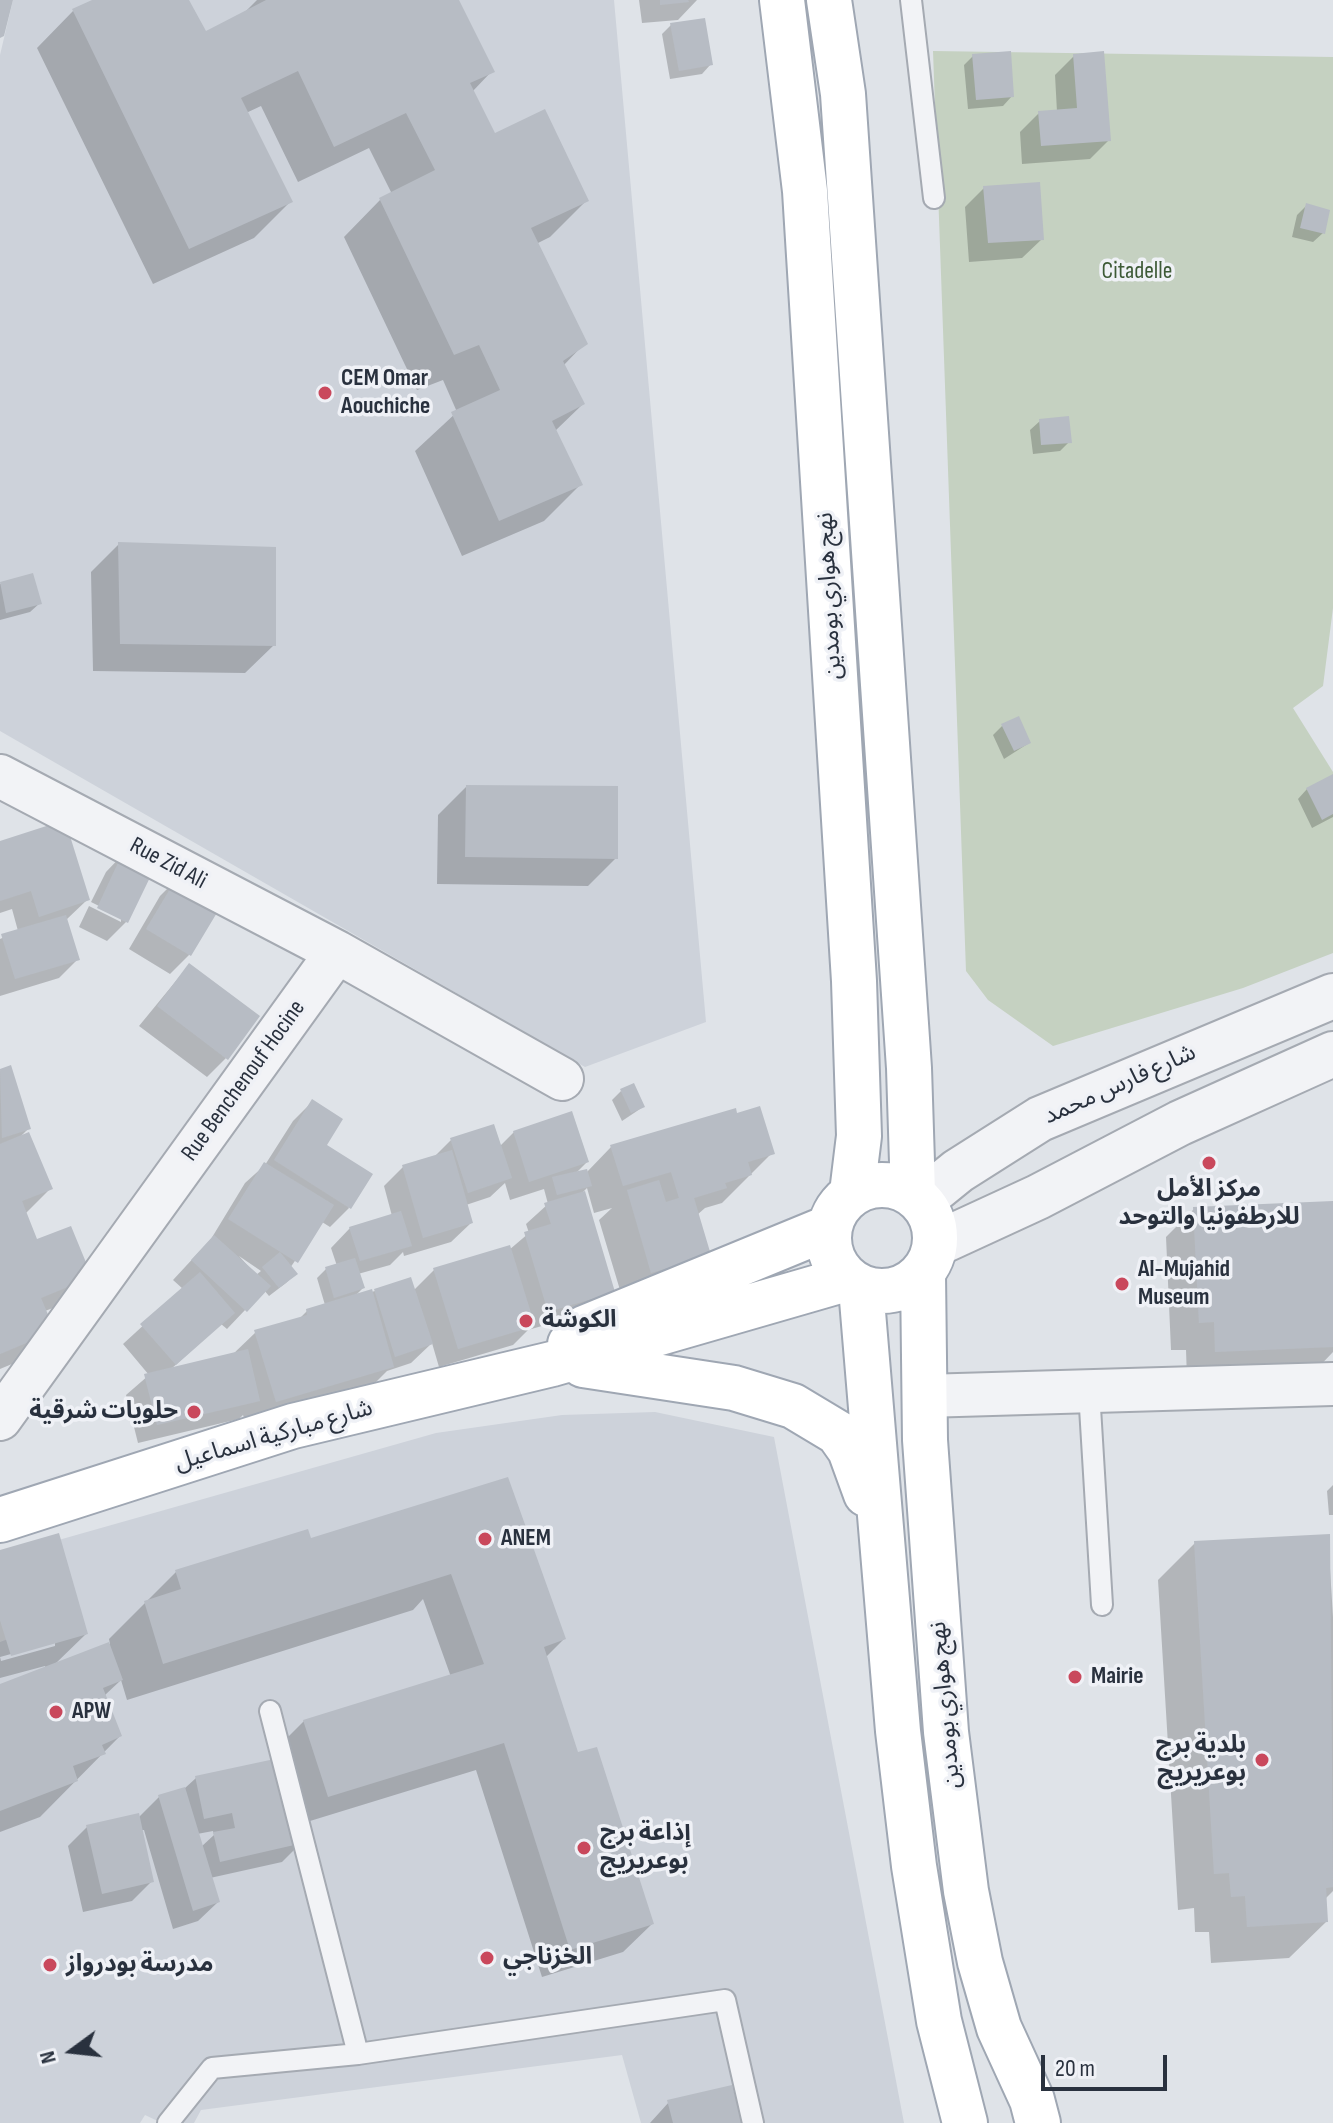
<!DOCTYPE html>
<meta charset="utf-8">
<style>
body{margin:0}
#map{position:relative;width:1333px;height:2123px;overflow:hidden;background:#dfe3e8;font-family:"Sofia Sans Condensed",sans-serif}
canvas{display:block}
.north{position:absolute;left:32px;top:2011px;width:80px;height:80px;-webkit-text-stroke:6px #eff1f6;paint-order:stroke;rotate:255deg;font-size:22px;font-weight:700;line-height:32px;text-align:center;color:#29313e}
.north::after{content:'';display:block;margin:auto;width:28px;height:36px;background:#29313e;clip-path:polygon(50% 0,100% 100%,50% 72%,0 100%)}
.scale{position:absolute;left:1041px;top:2055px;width:126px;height:36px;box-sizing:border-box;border:4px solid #29313e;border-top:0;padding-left:10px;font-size:24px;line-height:28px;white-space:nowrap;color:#29313e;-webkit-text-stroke:6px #eff1f6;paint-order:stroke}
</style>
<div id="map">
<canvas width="1333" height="2123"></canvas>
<div class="north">N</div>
<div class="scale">20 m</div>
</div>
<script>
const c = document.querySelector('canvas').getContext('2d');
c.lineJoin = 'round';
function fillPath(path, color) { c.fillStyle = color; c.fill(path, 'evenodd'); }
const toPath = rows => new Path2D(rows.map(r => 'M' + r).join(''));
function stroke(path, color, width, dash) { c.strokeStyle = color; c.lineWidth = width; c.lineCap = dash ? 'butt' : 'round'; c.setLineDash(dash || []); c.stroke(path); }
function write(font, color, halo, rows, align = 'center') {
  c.font = font + ' "Sofia Sans Condensed","Noto Sans Arabic",sans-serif'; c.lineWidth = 7; c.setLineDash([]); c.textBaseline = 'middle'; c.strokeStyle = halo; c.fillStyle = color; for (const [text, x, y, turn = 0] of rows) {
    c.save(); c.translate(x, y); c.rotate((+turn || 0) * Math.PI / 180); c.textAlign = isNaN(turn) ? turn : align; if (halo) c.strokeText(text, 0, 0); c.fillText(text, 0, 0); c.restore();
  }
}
fillPath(toPath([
 [13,0,614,0,706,1022,585,1067,0,731,0,55],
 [655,1412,774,1437,904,2123,641,2123,622,2055,201,2110,194,2123,162,2123,145,2115,140,2123,0,2123,0,1642,67,1617,41,1545,436,1433,562,1415]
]), '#cdd2da');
fillPath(toPath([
 [933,51,1333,57,1333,608,1323,686,1293,708,1333,772,1333,953,1243,988,1053,1046,988,1000,966,971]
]), '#c5d1c1');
fillPath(toPath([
 [97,0,187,0,205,34,239,18,257,0,457,0,492,71,472,92,494,136,586,201,550,237,536,244,585,343,563,366,583,404,555,431,580,485,544,521,462,556,415,451,457,412,443,380,417,390,344,237,380,200,392,194,369,148,298,182,261,106,246,113,290,202,254,238,153,284,37,48,73,11],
 [639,0,697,0,678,20,642,23],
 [671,25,711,64,702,74,670,79,662,34],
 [973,56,1012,96,1003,106,968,109,964,65],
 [1074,56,1109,140,1090,159,1022,164,1020,132,1039,113,1057,112,1055,75],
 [984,188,1042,239,1022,258,969,262,965,207],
 [1306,206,1323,233,1313,242,1292,237,1297,215],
 [1040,421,1069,442,1060,451,1033,454,1030,430],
 [119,544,274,645,245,673,93,671,91,572],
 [32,575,40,603,30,612,0,620,0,584],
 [1003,725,1029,743,1004,759,993,735],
 [1333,778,1333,817,1312,828,1298,799,1307,789],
 [466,787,616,858,588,886,437,884,438,815],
 [0,843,87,900,66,920,78,959,59,978,0,996,0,939,18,931,12,909,0,913],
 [125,852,126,922,107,941,79,927,89,906,121,922,121,917,91,902,106,872],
 [179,877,189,955,170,974,129,949,160,896],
 [189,965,226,1058,207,1077,139,1026],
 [10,1068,29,1128,18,1139,51,1188,25,1214,36,1242,89,1276,61,1305,45,1311,24,1359,0,1369,0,1071],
 [621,1091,643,1107,622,1121,612,1100],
 [312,1102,324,1145,349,1208,330,1227,322,1222,290,1268,295,1274,286,1283,269,1296,264,1290,227,1329,221,1324,170,1370,232,1355,256,1332,298,1320,307,1311,325,1305,317,1278,326,1269,337,1266,331,1248,350,1228,392,1216,384,1186,403,1167,433,1158,451,1140,499,1147,514,1132,587,1162,575,1174,586,1173,611,1147,772,1153,722,1203,705,1208,697,1215,709,1254,623,1300,599,1220,612,1208,594,1213,587,1188,583,1192,613,1291,594,1311,528,1330,513,1345,439,1367,432,1343,411,1363,387,1371,363,1395,248,1429,243,1415,239,1419,138,1443,126,1395,149,1375,123,1344,183,1289,173,1280,211,1239,245,1183,265,1165,293,1121],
 [505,1183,510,1200,544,1189,548,1204,526,1224,529,1233,509,1250,434,1270,413,1291,375,1291,354,1297,363,1288,358,1274,390,1265,403,1252,404,1256,451,1242,471,1223,466,1205,490,1197],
 [239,1256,261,1271,256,1275],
 [1333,1203,1333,1352,1311,1375,1187,1379,1186,1350,1171,1350,1166,1237,1194,1209],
 [1333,1485,1333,1515,1329,1515,1327,1491],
 [427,1505,564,1639,545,1658,576,1755,652,1924,623,1952,542,1977,476,1770,297,1825,301,1843,282,1862,210,1878,218,1902,198,1921,173,1929,144,1830,141,1830,152,1881,132,1901,83,1912,68,1846,87,1827,138,1818,159,1797,184,1789,196,1778,279,1760,275,1750,304,1721,451,1677,423,1599,413,1610,127,1700,121,1680,104,1696,120,1736,40,1817,0,1832,0,1686,46,1669,45,1666,0,1678,0,1552,86,1634,54,1665,110,1644,109,1639,176,1572,310,1541],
 [55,1642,55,1646,1,1661,0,1657],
 [213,1831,214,1835,201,1847,197,1834],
 [1328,1536,1333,1617,1333,1891,1324,1900,1326,1922,1289,1958,1211,1963,1209,1932,1195,1932,1194,1908,1178,1910,1158,1580,1195,1543],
 [669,2102,740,2123,650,2123]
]), '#0003');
fillPath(toPath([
 [0,0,13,0,4,36,0,38],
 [92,0,189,0,206,31,266,0,459,0,495,72,470,83,495,133,545,109,589,201,531,228,588,344,563,361,585,404,552,421,583,485,499,521,451,412,500,390,479,345,454,355,379,198,435,170,406,113,334,147,298,71,241,98,293,202,189,249,72,9],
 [660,0,688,0,689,2,660,5],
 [705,18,713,65,679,71,670,23],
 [1011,51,1014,97,976,100,972,54],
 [1104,51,1111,141,1041,146,1038,111,1077,108,1073,54],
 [1040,182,1044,240,988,243,983,186],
 [1306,203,1330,210,1325,234,1300,228],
 [1069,416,1072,443,1041,445,1039,419],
 [118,542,276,547,276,646,120,644],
 [33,573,42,604,6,613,0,582],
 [1019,716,1031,743,1014,751,1001,724],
 [1333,774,1333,814,1322,820,1306,788],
 [466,785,618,786,618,859,465,857],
 [65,820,90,900,39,917,31,891,0,901,0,841],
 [124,850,156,865,128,923,97,908],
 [179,874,224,901,191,956,146,929],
 [66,915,80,960,15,979,1,934],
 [189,963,260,1016,228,1060,157,1006],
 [11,1065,31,1129,2,1138,0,1069],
 [634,1083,645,1107,631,1113,620,1089],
 [312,1099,343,1119,327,1145,373,1174,351,1209,274,1160],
 [760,1106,775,1154,748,1162,752,1175,725,1183,727,1188,694,1198,711,1255,651,1273,627,1190,659,1180,666,1202,679,1198,671,1172,623,1186,610,1145,736,1108,737,1113],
 [572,1111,589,1162,529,1182,513,1131],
 [494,1124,512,1178,468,1193,450,1138],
 [29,1132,53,1189,22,1201,37,1239,71,1226,92,1277,41,1298,55,1331,0,1354,0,1144],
 [452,1150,473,1223,423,1238,402,1165],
 [264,1162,334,1205,298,1263,228,1219],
 [587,1169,592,1186,557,1195,552,1177],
 [585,1191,615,1292,548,1312,524,1232,551,1224,544,1203],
 [1333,1201,1333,1347,1215,1352,1214,1322,1199,1323,1193,1207],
 [401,1211,412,1246,360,1261,349,1227],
 [214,1235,271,1286,247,1312,191,1260],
 [510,1245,535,1326,458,1349,433,1268],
 [280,1252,298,1274,279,1288,262,1267],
 [355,1258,365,1288,334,1298,325,1267],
 [200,1272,235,1313,176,1365,140,1324],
 [411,1277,433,1344,395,1357,374,1289],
 [372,1289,394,1367,276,1402,254,1330,307,1315,306,1309],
 [248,1349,260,1401,157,1425,144,1374],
 [508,1477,566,1639,544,1647,578,1752,597,1747,654,1924,570,1950,504,1743,328,1797,303,1720,484,1664,451,1574,163,1664,144,1601,181,1589,175,1570,308,1529,311,1538],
 [59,1533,88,1634,11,1656,0,1620,0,1550],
 [1330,1534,1333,1887,1326,1888,1328,1922,1247,1927,1245,1896,1231,1897,1229,1873,1214,1874,1194,1541],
 [109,1642,123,1680,103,1688,122,1736,102,1745,106,1754,73,1766,78,1781,0,1811,0,1684],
 [284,1757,303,1843,220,1862,213,1832,235,1828,232,1813,204,1819,195,1776],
 [185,1787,220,1902,193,1911,158,1795],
 [139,1813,154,1882,102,1894,86,1825],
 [732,2085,742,2123,673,2123,667,2100]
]), '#b7bcc4');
const service = toPath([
 [911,0,934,198],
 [1089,1391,1102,1605],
 [270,1711,358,2054,725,2000,753,2123],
 [168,2123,212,2068,358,2054]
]);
const minor = toPath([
 [0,776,337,952],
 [924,1396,1333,1384],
 [0,1419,337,952,562,1079]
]);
const tertiary = toPath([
 [921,1201,958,1171,1040,1119,1333,996],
 [936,1244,1038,1197,1180,1123,1333,1054]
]);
const primary = toPath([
 [782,0,805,191,854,981,859,1136,852,1193],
 [829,0,843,94,909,1068,913,1194],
 '829 1238a53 53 0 1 1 106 0a53 53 0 1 1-106 0Z',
 [923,1274,925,1440,946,1732,966,1891,980,1962,999,2028,1032,2100,1038,2123],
 [861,1288,898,1731,914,1866,939,2021,965,2123],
 [570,1344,584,1328,830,1227],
 [583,1365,734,1388,793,1406,838,1433,850,1450,866,1494],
 [0,1520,293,1426,552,1364,846,1279]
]);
stroke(service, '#a5aab2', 24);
stroke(minor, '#a5aab2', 46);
stroke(tertiary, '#a5aab2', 48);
stroke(primary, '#9fa7b3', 48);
stroke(service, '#f2f3f6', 20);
stroke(minor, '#f2f3f6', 42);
stroke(tertiary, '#f2f3f6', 44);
stroke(primary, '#fff', 44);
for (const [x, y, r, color] of [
 [325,393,8,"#c9485c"],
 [1209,1163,8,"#c9485c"],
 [1122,1284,8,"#c9485c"],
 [526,1321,8,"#c9485c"],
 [194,1412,8,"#c9485c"],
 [485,1539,8,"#c9485c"],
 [1075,1677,8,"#c9485c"],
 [56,1712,8,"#c9485c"],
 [1262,1760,8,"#c9485c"],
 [584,1848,8,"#c9485c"],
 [487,1958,8,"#c9485c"],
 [50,1965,8,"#c9485c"]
]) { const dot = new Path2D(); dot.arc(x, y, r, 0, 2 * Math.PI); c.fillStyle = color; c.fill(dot); stroke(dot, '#eff1f6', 3); }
write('24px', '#3d5a36', '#eff1f6', [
 ["Citadelle",1137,272]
]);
write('bold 24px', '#29313e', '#eff1f6', [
 ["CEM Omar",341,379],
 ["Aouchiche",341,407],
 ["مركز الأمل",1209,1190,"center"],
 ["للارطفونيا والتوحد",1209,1218,"center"],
 ["Al-Mujahid",1138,1270],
 ["Museum",1138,1298],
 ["الكوشة",542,1321],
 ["حلويات شرقية",178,1412,"right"],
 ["ANEM",501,1539],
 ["Mairie",1091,1677],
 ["APW",72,1712],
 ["بلدية برج",1246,1746,"right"],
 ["بوعريريج",1246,1774,"right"],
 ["إذاعة برج",600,1834],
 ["بوعريريج",600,1862],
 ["الخزناجي",503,1958],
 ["مدرسة بودرواز",66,1965]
], 'left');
write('24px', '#29313e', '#eff1f6', [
 ["نهج هواري بومدين",830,596,-93],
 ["Rue Zid Ali",168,864,28],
 ["Rue Benchenouf Hocine",244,1081,-54],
 ["شارع فارس محمد",1120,1085,-24],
 ["شارع مباركية اسماعيل",274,1436,-16],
 ["نهج هواري بومدين",946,1705,-95]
]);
</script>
